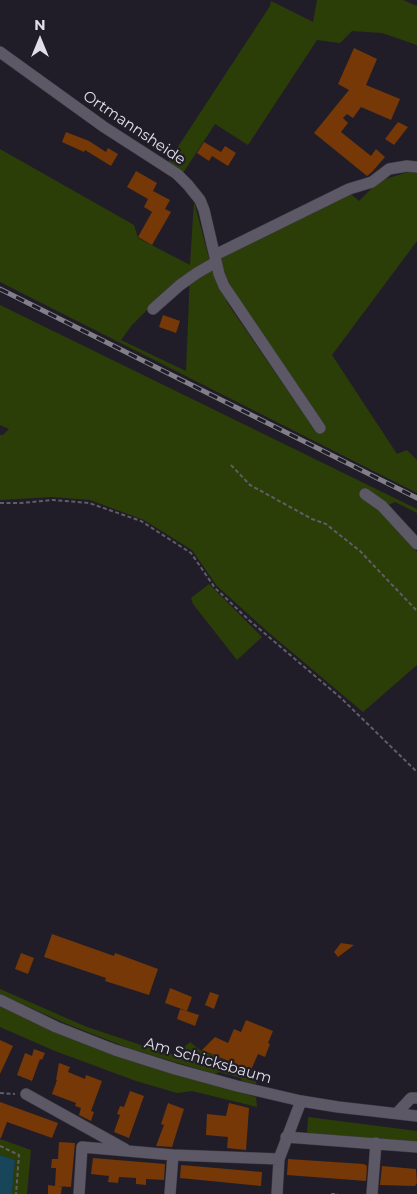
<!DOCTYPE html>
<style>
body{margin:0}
#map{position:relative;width:417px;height:1194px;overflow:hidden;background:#201d28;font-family:Montserrat,sans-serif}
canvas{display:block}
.north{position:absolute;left:15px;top:15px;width:50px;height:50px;-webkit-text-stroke:4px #201d28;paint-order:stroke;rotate:0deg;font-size:14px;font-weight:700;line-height:20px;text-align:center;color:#e0dee6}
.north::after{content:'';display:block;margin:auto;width:18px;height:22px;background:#e0dee6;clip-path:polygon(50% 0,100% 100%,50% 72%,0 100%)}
</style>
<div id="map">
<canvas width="417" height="1194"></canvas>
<div class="north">N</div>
</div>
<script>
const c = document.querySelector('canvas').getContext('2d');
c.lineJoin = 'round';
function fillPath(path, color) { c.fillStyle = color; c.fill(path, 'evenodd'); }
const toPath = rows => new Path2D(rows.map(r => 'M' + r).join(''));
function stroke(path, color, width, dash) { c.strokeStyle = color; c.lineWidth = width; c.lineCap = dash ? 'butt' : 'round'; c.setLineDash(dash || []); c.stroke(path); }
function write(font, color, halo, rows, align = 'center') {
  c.font = font + ' Montserrat,sans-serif'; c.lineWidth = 4.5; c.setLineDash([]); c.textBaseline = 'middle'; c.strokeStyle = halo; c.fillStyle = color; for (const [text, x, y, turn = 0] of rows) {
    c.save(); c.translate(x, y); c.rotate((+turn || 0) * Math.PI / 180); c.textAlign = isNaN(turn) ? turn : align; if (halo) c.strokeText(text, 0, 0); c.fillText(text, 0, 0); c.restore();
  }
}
fillPath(toPath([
 [317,0,403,0,417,6,417,45,382,33,352,31,340,43,317,40,248,145,215,124,183,173,168,162,270,6,271,1,313,22],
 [0,149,134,225,138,238,190,265,194,201,212,270,228,304,316,432,234,294,219,260,239,248,351,194,359,201,379,181,408,172,417,172,417,241,332,355,397,454,407,450,417,460,417,493,0,282],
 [190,273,186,371,121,340,132,325,159,298],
 [0,305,417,509,417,513,395,502,386,506,362,489,359,495,375,505,417,552,417,665,363,712,268,632,217,586,192,550,144,520,90,500,52,497,0,500,0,435,3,435,9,429,0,425],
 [209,584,262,637,237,660,193,604,191,598],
 [0,989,87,1027,141,1045,179,1056,183,1048,190,1042,200,1050,258,1073,256,1084,242,1081,240,1078,219,1072,215,1074,131,1049,67,1024,0,994],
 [0,1006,175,1074,256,1097,257,1107,192,1091,177,1093,136,1081,55,1051,0,1027],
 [308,1117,417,1131,417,1142,307,1134],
 [0,1139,31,1150,27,1194,12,1194,15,1160,0,1155]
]), '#2c3e07');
fillPath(toPath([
 [0,1155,15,1160,12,1194,0,1194]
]), '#17455a');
fillPath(toPath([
 [354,48,377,59,366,85,400,99,391,120,361,107,353,118,347,114,343,118,348,123,341,132,371,156,376,149,385,157,372,172,367,176,314,133,349,90,338,84],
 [398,122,408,127,394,145,385,139],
 [66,132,89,141,106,152,108,148,118,154,111,166,85,150,84,152,62,142],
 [204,142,221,152,225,146,236,153,228,166,212,156,209,161,197,153],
 [136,171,157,183,153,191,170,200,165,209,171,212,152,245,138,237,152,212,144,207,148,199,127,187],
 [163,315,180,321,176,333,159,327],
 [52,934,114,956,115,953,158,969,149,995,105,981,106,978,44,957],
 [341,943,354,945,338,957,334,952],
 [21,953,34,958,28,974,15,969],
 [170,988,192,997,187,1011,165,1003],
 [210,992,219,995,214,1009,205,1005],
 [180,1009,199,1015,195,1026,177,1019],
 [246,1020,273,1031,268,1043,270,1044,265,1057,258,1054,251,1070,202,1050,215,1037,228,1043,234,1029,241,1032],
 [0,1040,13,1046,0,1074],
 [34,1049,45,1053,42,1060,40,1059,32,1081,17,1075,25,1053,32,1056],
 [59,1063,70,1067,68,1072,85,1079,86,1075,102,1081,91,1111,94,1112,91,1121,79,1115,81,1108,75,1106,76,1103,52,1094,57,1080,56,1080],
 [130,1091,144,1096,129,1138,114,1132,120,1115,117,1114,120,1106,124,1107],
 [0,1102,58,1123,52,1138,7,1122,1,1138,0,1138],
 [168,1103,184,1109,172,1147,156,1146,164,1125,161,1124],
 [229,1103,249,1108,246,1150,227,1148,228,1137,206,1135,207,1114,226,1116],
 [59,1142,75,1143,71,1187,57,1186,62,1186,61,1194,48,1194,48,1185,55,1186,56,1168,51,1168,52,1159,58,1159],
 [93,1158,165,1164,164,1180,146,1179,146,1185,136,1184,136,1178,119,1177,118,1183,108,1182,109,1176,91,1174],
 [288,1159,364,1164,367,1166,366,1181,287,1175],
 [181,1165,262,1172,261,1186,180,1178],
 [382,1166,416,1169,417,1183,415,1186,380,1185]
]), '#753806');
const minor = toPath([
 [0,52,104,127,177,174,188,185,200,200,204,210,219,274,224,286,320,428],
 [215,255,349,189,372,182,389,169,407,166,417,167],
 [153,309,180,285,197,273,216,262],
 [365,494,382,506,417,544],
 [0,1000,56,1027,115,1050,175,1069,237,1086,301,1101,338,1107,417,1116],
 [26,1094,125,1149],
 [397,1113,411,1098,417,1098],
 [286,1137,417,1147],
 [79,1194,82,1147,173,1155,279,1159],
 [170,1194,173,1155],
 [277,1194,279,1159,301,1101],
 [372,1194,376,1143]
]);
stroke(minor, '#3d3b44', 12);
stroke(toPath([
 [231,465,250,485,312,519,326,524,360,551,417,611],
 [0,503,21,503,53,500,89,503,141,521,191,553,215,588,250,621,341,698,417,772],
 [0,1093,15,1094],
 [0,1146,19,1155,16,1194],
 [331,1194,338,1194]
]), '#605d67', 2, [4, 2.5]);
stroke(minor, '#5c5866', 11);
const rail = toPath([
 [0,289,417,498]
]);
stroke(rail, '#827f89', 5);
stroke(rail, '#201d28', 3, [9]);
write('15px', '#e0dee6', '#201d28', [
 ["Ortmannsheide",134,128,34],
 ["Am Schicksbaum",208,1061,16]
]);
</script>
